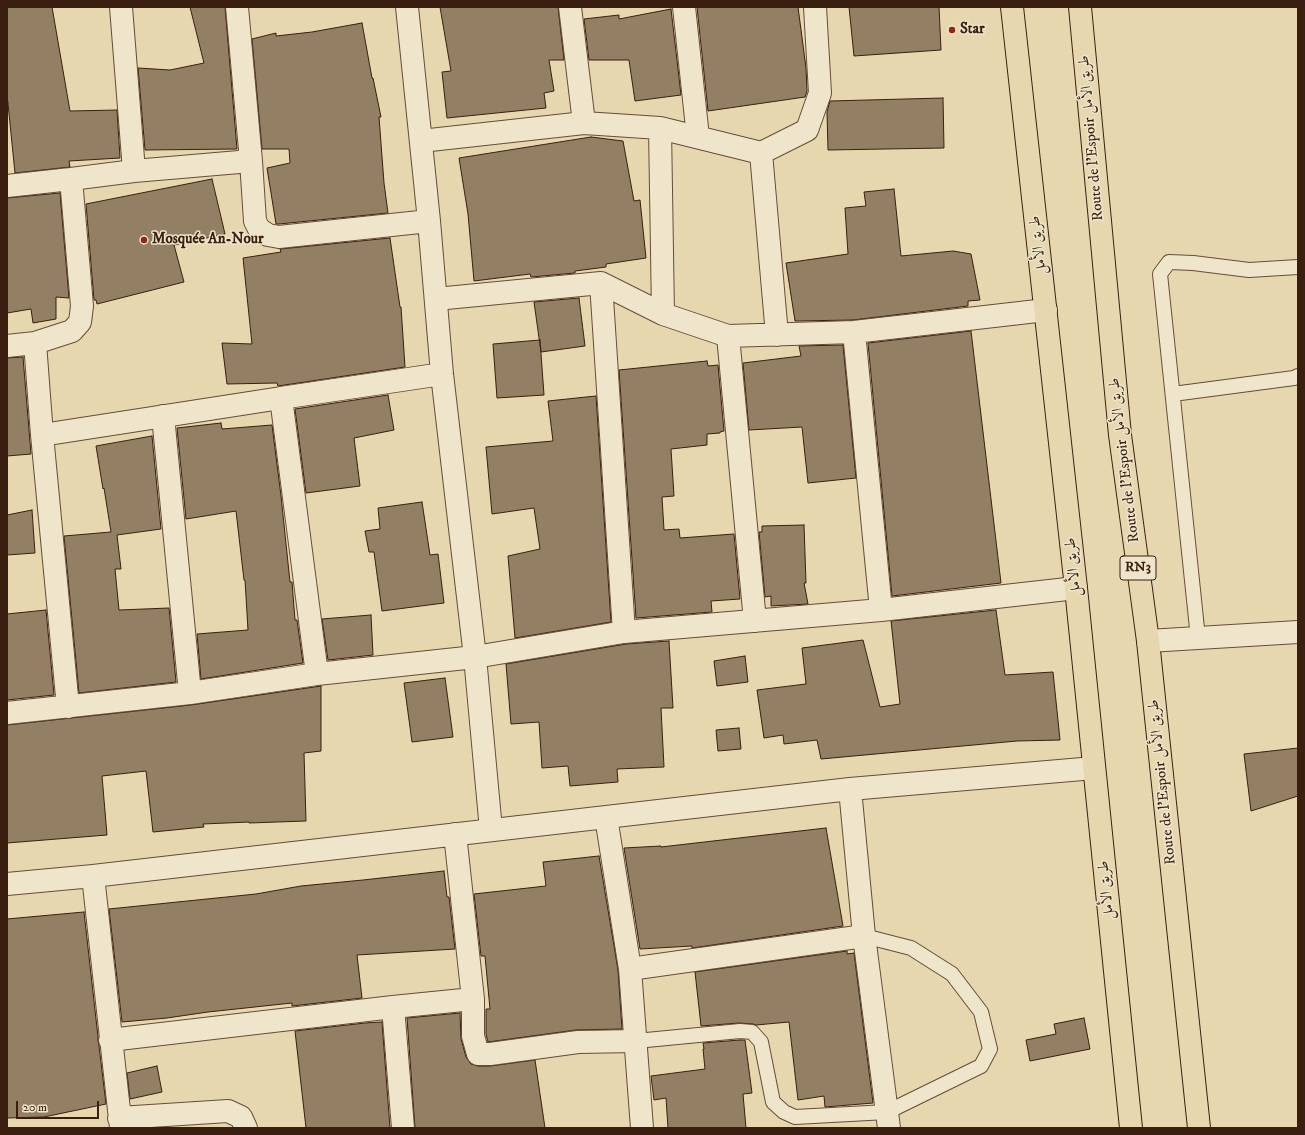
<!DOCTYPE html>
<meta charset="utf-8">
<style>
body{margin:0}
#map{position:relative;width:1305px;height:1135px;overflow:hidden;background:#e6d7af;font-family:"IM FELL DW Pica",serif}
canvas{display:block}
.frame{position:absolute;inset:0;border:8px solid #3a1f11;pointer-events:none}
.scale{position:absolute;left:16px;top:1101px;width:83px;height:18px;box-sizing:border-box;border:2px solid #3a1f11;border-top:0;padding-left:5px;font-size:12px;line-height:14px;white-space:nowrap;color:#3a1f11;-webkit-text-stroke:3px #efe5cb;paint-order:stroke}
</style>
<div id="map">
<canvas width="1305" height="1135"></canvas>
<div class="frame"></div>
<div class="scale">20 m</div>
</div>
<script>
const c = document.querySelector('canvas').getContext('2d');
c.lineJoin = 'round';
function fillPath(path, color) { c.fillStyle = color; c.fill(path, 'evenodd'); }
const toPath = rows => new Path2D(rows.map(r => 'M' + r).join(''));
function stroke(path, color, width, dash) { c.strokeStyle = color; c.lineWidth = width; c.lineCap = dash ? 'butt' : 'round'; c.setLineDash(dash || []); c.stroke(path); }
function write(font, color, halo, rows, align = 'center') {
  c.font = font + ' "IM FELL DW Pica",Amiri,serif'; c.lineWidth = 3; c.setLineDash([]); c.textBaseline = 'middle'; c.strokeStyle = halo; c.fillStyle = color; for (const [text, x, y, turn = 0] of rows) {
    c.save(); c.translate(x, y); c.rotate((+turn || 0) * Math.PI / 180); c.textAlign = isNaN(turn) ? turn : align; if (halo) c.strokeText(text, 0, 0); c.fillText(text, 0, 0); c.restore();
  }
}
const building = toPath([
 [7,7,52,7,70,111,117,110,120,158,69,161,70,167,15,173,7,94,7,7],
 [190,7,225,7,237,149,145,150,138,68,170,70,204,63,190,7],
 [440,7,558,7,564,60,549,60,554,91,544,93,546,108,447,118,442,72,451,71,440,7],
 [697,7,798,7,806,68,807,91,805,97,708,111,697,7],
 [849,7,939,7,941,50,854,56,849,7],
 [671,9,681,95,635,101,629,60,589,60,584,19,619,15,619,19,671,9],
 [362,23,372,78,373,78,381,117,379,117,384,183,388,213,279,224,276,224,267,168,290,163,289,149,262,149,252,39,276,33,276,36,312,32,362,23],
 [943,98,944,148,828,150,827,112,830,101,943,98],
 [591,137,623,141,634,201,640,200,646,258,606,264,606,267,575,271,575,273,531,277,530,274,474,281,468,214,459,158,591,137],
 [212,179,225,234,174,245,184,282,97,304,96,300,94,300,86,204,212,179],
 [894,189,901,256,953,251,971,254,980,300,968,301,968,306,853,320,795,321,786,263,848,254,845,208,866,206,864,192,894,189],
 [60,193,69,298,56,297,56,319,33,323,31,309,7,313,7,198,60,193],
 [390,238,400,307,401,307,405,367,278,386,277,383,227,384,222,343,252,344,243,258,281,252,280,249,390,238],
 [579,298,585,346,541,352,534,302,579,298],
 [971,331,1001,583,892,596,868,343,971,331],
 [540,340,544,395,497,398,493,344,540,340],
 [843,345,856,478,808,483,802,427,749,430,743,363,801,356,799,346,843,345],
 [23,357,31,454,7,456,7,358,23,357],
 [707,361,708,366,718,365,724,431,720,432,720,433,707,434,707,445,671,449,674,496,662,497,664,530,679,529,680,538,734,534,740,599,711,601,712,612,636,618,619,370,707,361],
 [388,395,394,430,354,438,360,486,306,493,295,409,388,395],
 [596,396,611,622,515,638,508,556,540,549,534,508,492,514,486,447,553,441,548,401,596,396],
 [221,423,222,429,272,425,281,496,290,582,292,582,295,620,297,620,303,663,201,679,197,634,248,630,245,580,244,580,236,511,186,519,177,428,221,423],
 [152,436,161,529,117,535,121,569,115,569,119,610,169,608,176,682,79,693,64,536,111,532,104,488,103,489,96,446,152,436],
 [422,502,430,555,438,554,444,603,382,611,374,552,369,552,365,531,380,529,378,508,422,502],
 [32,510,35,553,7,555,7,515,32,510],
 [804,525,806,583,804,583,808,604,771,606,771,596,765,597,759,532,762,532,762,526,804,525],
 [46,610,54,695,7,700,7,614,46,610],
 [996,610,1005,675,1053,672,1060,740,1017,741,821,759,817,740,784,744,783,735,764,738,757,690,806,684,802,648,863,640,880,707,900,704,891,621,996,610],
 [371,615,373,655,328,660,322,619,371,615],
 [669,641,673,708,661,708,664,767,617,769,618,782,570,786,568,766,542,768,539,722,511,724,506,664,626,644,669,641],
 [745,656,748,682,717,686,714,661,745,656],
 [445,678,453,737,412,742,404,683,445,678],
 [321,686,321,751,304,753,306,821,249,823,249,822,203,824,204,827,153,832,146,771,102,776,107,835,7,843,7,725,191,705,321,686],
 [739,728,741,749,718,751,716,730,739,728],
 [1298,748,1298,796,1251,811,1244,754,1298,748],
 [826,828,843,926,692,948,692,946,640,949,624,848,661,846,661,847,826,828],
 [599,856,618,970,622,1029,576,1030,488,1042,486,1034,486,1009,490,1009,485,956,481,956,474,894,546,886,543,862,599,856],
 [444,871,447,897,449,897,455,949,357,955,362,998,292,1006,292,1003,208,1012,167,1018,122,1022,109,909,256,894,301,886,363,880,444,871],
 [84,912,98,1037,98,1041,99,1046,106,1104,44,1117,7,1118,7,919,84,912],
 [847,951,847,954,854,953,873,1103,825,1107,824,1096,798,1100,789,1022,756,1025,753,1024,739,1023,701,1026,695,972,847,951],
 [460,1013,461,1039,466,1057,471,1064,478,1066,490,1066,535,1060,545,1128,415,1128,407,1018,460,1013],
 [1084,1018,1090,1049,1030,1061,1026,1040,1056,1034,1054,1024,1084,1018],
 [382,1022,390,1128,306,1128,295,1031,365,1023,382,1022],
 [740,1040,745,1040,752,1093,743,1094,746,1128,668,1128,666,1098,654,1100,651,1076,705,1069,703,1049,704,1049,703,1043,740,1040],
 [157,1066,162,1092,130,1099,127,1073,157,1066]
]);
fillPath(building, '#937f63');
stroke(building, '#3a1f11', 1);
const service = toPath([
 [1173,394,1294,378,1298,376],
 [1198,638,1160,274,1169,262,1193,263,1249,270,1298,267],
 [636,1041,740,1031,752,1032,761,1042,773,1102,784,1112,795,1117,887,1112,981,1066,990,1049,981,1012,952,974,911,948,864,936]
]);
const minor = toPath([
 [121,7,134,171],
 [237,7,251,161,255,221,259,229,268,235,279,237,429,221],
 [407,7,429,221,442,374,475,657,491,830],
 [570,7,584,123],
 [684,7,698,137],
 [421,141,584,123,660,128,761,153,807,130,820,93,815,7],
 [761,153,777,335],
 [71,179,134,171,251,161],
 [7,186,71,179,82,306,80,322,72,331,35,343],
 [601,283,624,632],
 [436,299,601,283,663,314,660,128],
 [663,314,728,336,854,332,881,610],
 [854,332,1046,310],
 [728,336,755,621],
 [7,346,35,343,42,435],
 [163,416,190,693],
 [1148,641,1298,632],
 [317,674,281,398,442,374],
 [68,707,42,435,281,398],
 [7,713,190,693,317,674,475,657,624,632,881,610,1076,588],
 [850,789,864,936,889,1128],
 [606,817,630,969,642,1128],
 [455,834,473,999,473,1036,478,1054,490,1054,578,1042,636,1041],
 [93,876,121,1128],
 [7,884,93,876,850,789,1094,768],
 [630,969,864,936],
 [393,1007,403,1128],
 [110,1040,393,1007,473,999],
 [119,1118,228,1111,241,1117,246,1128]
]);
const trunk = toPath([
 [1012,7,1076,588,1131,1128],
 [1080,7,1120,435,1148,641,1199,1128]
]);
stroke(service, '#654d38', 16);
stroke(minor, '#654d38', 24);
stroke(trunk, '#3a1f11', 24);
stroke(service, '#efe5cb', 14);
stroke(minor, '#efe5cb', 22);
stroke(trunk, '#e6d7af', 22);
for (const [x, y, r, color] of [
 [952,30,4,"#8f2418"],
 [144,240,4,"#8f2418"]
]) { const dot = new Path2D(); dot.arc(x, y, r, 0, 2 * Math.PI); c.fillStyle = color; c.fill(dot); stroke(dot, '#efe5cb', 1.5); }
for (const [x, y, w] of [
 [1138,568,36]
]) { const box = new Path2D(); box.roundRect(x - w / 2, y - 12, w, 24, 3); c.fillStyle = '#efe5cb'; c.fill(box); stroke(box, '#3a1f11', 1); }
write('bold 14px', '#3a1f11', null, [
 ["RN3",1138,568]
]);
write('bold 15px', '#3a1f11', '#efe5cb', [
 ["Star",960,30],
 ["Mosquée An-Nour",152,240]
], 'left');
write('15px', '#3a1f11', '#efe5cb', [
 ["Route de l’Espoir طريق الأمل",1092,138,-95],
 ["طريق الأمل",1039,245,-97],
 ["Route de l’Espoir طريق الأمل",1125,460,-97],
 ["طريق الأمل",1074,567,-96],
 ["Route de l’Espoir طريق الأمل",1163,782,-96],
 ["طريق الأمل",1107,890,-96]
]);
</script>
